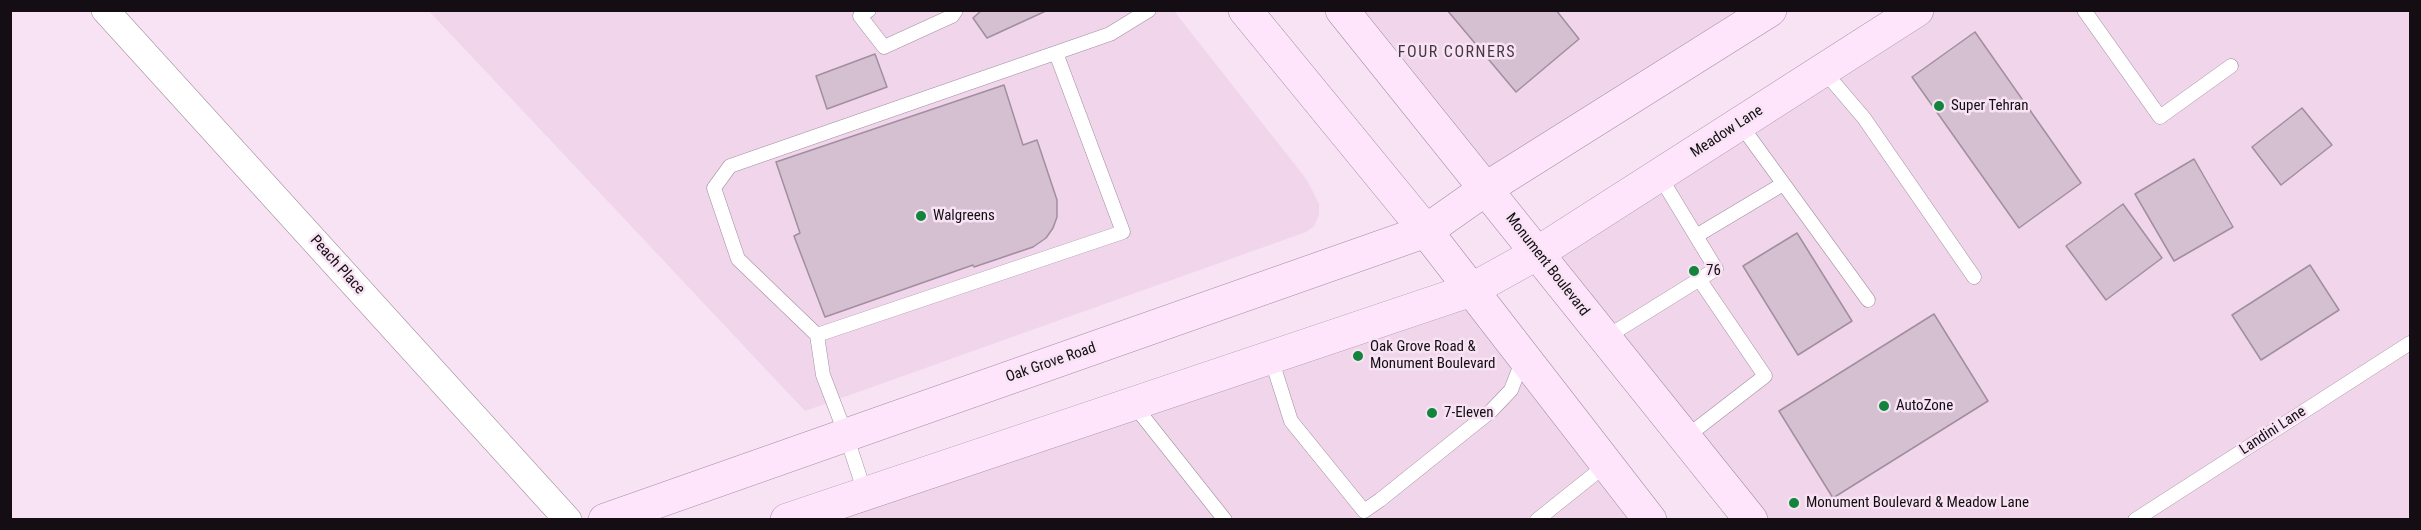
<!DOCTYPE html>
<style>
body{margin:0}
#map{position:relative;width:2421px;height:530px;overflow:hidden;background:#f7e3f4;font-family:"Roboto Condensed",sans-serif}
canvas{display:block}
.frame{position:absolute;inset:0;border:12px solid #140d13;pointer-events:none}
</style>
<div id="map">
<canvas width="2421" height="530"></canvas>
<div class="frame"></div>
</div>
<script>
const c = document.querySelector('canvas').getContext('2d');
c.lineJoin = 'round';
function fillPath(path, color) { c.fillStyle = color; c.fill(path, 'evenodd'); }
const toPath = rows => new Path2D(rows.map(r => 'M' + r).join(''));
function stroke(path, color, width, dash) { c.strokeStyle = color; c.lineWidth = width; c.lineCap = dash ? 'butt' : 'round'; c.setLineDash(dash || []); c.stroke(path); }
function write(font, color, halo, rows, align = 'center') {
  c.font = font + ' "Roboto Condensed",sans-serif'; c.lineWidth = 5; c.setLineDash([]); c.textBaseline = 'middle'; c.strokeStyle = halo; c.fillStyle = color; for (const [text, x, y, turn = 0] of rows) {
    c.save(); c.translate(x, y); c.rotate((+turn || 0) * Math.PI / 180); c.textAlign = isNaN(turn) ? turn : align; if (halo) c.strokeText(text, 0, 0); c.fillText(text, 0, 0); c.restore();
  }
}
fillPath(toPath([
 [429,11,1174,11,1307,180,1319,204,1319,215,1314,226,1306,232,805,411],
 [1342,11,1770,11,1487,188],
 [1917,11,2410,11,2410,519,1751,519,1536,254],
 [1471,290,1650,520,787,520]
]), '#f0d5eb');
const building = toPath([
 [982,10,1048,10,987,38,973,18,982,10],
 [1447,10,1556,10,1579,39,1516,92,1447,10],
 [1975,32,2081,183,2019,228,1912,77,1975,32],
 [875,54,887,87,827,109,816,76,875,54],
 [1004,85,1023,145,1037,140,1057,200,1057,217,1053,228,1046,238,1033,247,974,267,973,265,825,317,794,236,800,233,776,162,1004,85],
 [2302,108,2332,145,2281,185,2252,147,2302,108],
 [2194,159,2233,227,2174,261,2135,194,2194,159],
 [2123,204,2162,258,2106,300,2066,246,2123,204],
 [1797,233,1852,321,1798,355,1743,266,1797,233],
 [2310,265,2339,310,2261,360,2232,315,2310,265],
 [1934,314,1988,401,1833,498,1779,411,1934,314]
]);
fillPath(building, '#d4c0d0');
stroke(building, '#a18e9e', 1.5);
const lane = toPath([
 [869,10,860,16,884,47,952,16,956,10],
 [2084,10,2160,117,2231,66],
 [1823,70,1864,118,1974,277],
 [1740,124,1868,300],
 [1696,236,1783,184],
 [817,335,1123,232,1056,53],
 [1605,338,1716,269,1659,175],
 [1271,358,1291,421,1364,511,1380,500,1491,411,1511,390,1523,359],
 [1133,404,1225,520],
 [1686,437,1765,376,1699,279],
 [865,493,846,435,823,375,817,335,738,259,714,188,730,166,1110,34,1149,10],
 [1537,520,1607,464],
 [2135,520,2410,343]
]);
const street = toPath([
 [105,10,568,520]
]);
const secondary = toPath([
 [1245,10,1426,231,1650,520],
 [1342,10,1751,520],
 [605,520,1426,231,1487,188,1770,10],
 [787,520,1471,290,1536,254,1917,10]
]);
stroke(lane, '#a18f9f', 15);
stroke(street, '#a18f9f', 28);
stroke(secondary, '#a18f9f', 34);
stroke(lane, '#fff', 14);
stroke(street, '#fff', 27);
stroke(secondary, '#fee5fb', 33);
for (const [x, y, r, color] of [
 [1939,106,6,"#12843b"],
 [921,216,6,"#12843b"],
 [1694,271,6,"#12843b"],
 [1358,356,6,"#12843b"],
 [1884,406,6,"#12843b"],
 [1432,413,6,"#12843b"],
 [1794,503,6,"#12843b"]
]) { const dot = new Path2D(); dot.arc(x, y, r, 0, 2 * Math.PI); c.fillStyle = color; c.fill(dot); stroke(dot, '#f7e3f4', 2); }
write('15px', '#140d13', '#f7e3f4', [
 ["Super Tehran",1951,106],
 ["Walgreens",933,216],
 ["76",1706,271],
 ["Oak Grove Road &",1370,347],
 ["Monument Boulevard",1370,364],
 ["AutoZone",1896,406],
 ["7-Eleven",1444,413],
 ["Monument Boulevard & Meadow Lane",1806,503]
], 'left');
write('15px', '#140d13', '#f7e3f4', [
 ["Meadow Lane",1727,132,-33],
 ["Peach Place",337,265,48],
 ["Monument Boulevard",1547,265,52],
 ["Oak Grove Road",1051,363,-19],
 ["Landini Lane",2273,431,-33]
]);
c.letterSpacing = '1.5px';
write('16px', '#473744', '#f7e3f4', [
 ["FOUR CORNERS",1457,53]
]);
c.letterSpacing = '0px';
</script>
